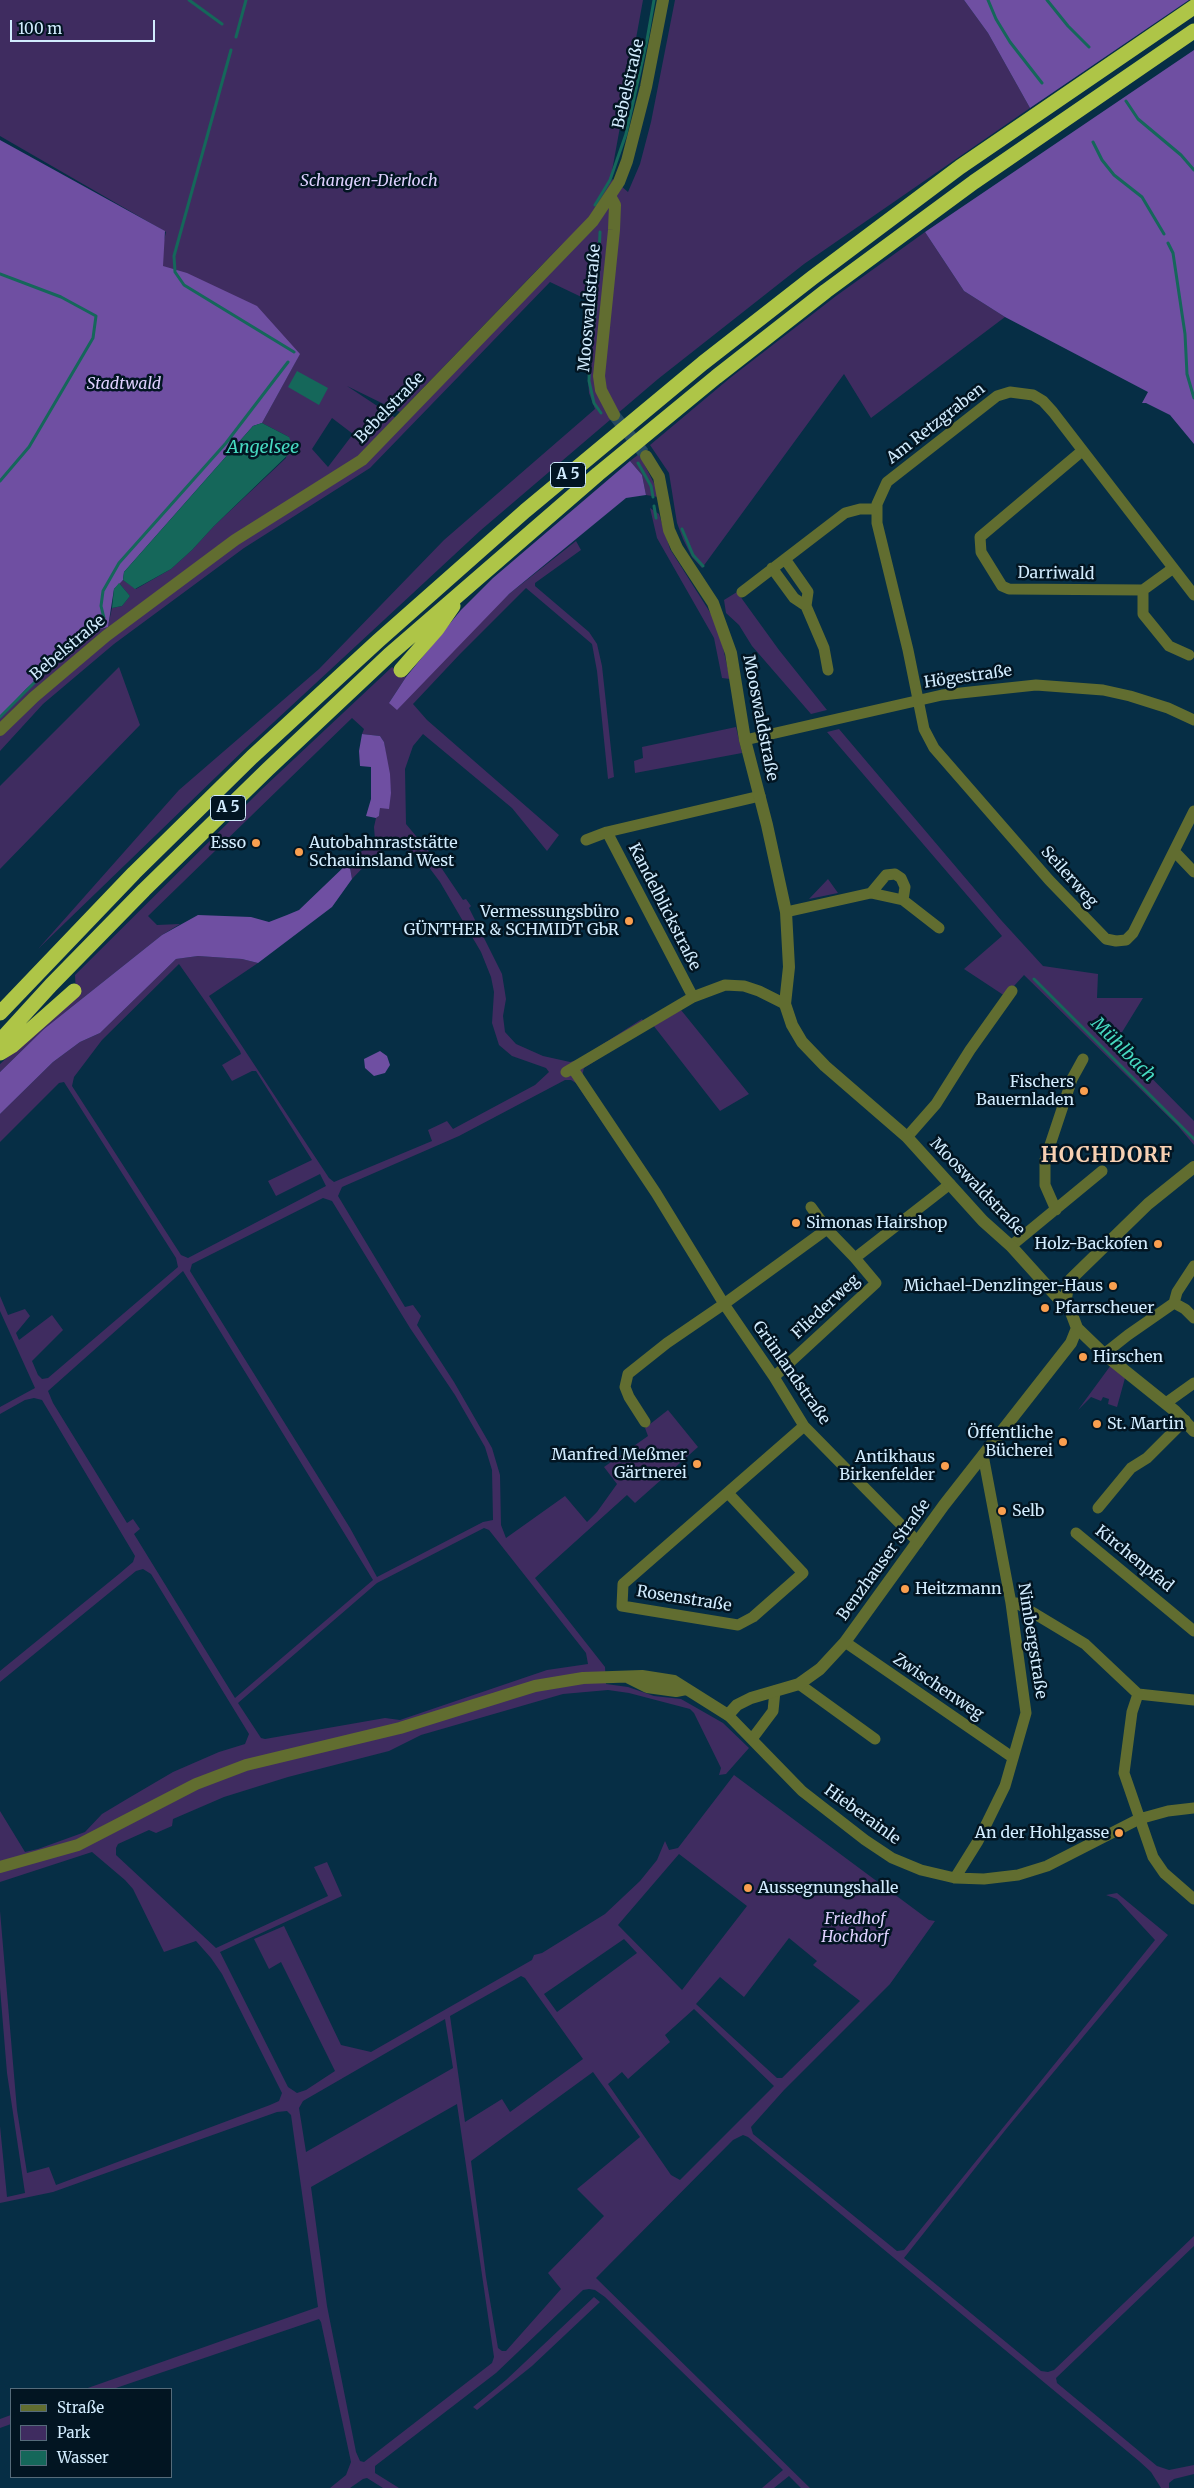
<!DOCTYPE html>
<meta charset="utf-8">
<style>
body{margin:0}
#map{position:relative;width:1194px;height:2488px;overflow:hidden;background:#062e45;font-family:Merriweather,serif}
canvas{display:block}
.legend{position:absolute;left:10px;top:2388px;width:162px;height:90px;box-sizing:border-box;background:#021522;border:1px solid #556b7a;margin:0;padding:6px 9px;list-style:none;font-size:15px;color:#d2ecfe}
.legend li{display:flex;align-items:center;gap:10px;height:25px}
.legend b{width:25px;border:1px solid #556b7a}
.scale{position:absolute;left:10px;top:20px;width:145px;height:22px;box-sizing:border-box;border:2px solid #d2ecfe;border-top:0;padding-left:6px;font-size:15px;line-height:18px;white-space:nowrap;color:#d2ecfe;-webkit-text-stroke:4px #021522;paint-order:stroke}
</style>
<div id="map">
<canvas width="1194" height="2488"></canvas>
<ul class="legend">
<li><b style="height:6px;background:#616d30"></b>Straße</li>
<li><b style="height:14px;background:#3f2c60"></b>Park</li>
<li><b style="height:14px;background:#15675a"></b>Wasser</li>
</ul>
<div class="scale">100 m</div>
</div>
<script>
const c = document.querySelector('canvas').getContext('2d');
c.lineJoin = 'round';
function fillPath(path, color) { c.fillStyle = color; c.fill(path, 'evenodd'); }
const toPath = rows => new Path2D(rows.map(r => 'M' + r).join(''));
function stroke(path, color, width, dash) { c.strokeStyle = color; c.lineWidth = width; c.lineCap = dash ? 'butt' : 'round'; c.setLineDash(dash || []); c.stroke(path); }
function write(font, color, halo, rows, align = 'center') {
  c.font = font + ' Merriweather,serif'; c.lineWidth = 5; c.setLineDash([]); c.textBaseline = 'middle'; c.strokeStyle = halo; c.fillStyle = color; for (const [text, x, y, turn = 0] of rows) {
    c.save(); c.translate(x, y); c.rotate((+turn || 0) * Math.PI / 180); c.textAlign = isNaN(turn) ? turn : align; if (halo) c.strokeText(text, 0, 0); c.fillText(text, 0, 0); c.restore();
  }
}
fillPath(toPath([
 [0,0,643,0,610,182,613,179,628,192,640,164,651,122,675,0,964,0,988,33,1030,108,804,264,658,379,481,530,247,747,38,949,179,790,319,669,444,540,595,409,589,393,587,364,594,303,550,282,370,468,244,548,114,644,43,704,0,751,0,717,26,689,73,648,96,630,108,626,112,608,122,606,130,596,119,583,123,580,136,589,171,569,192,550,214,526,286,458,289,437,262,423,297,359,155,277,166,232,0,136],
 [564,242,397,419,347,386,400,412],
 [332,418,353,434,328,467,312,449],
 [925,232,964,291,1005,317,871,418,844,374,702,568,692,557,683,539,677,523,669,473,650,445,730,378,836,296],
 [639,454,658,491,658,497,646,495,642,475,630,461],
 [650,508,659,514,670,549,718,625,730,679,722,678,714,638,657,538],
 [576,541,581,550,535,583,535,586,589,632,597,644,602,666,614,777,608,779,597,671,592,644,526,588,460,654,413,704,427,720,559,835,547,851,512,808,423,734,413,746,405,769,406,824,436,860,463,900,466,899,471,906,469,908,502,974,506,999,503,1016,505,1032,516,1044,543,1056,570,1062,578,1060,642,1019,647,1028,584,1068,582,1076,675,1230,576,1083,571,1080,565,1080,459,1136,342,1187,338,1196,405,1307,413,1305,421,1316,417,1325,454,1382,492,1448,500,1475,501,1525,506,1538,565,1496,587,1522,597,1512,617,1484,604,1467,648,1436,645,1428,668,1410,698,1447,635,1503,627,1495,535,1578,605,1667,606,1684,628,1687,654,1696,681,1699,723,1723,749,1748,726,1774,719,1775,721,1768,694,1713,690,1709,629,1693,608,1690,563,1694,421,1735,389,1751,288,1777,224,1797,173,1819,172,1826,156,1833,149,1830,118,1844,116,1848,116,1855,216,1948,328,1896,314,1867,327,1862,342,1896,220,1952,288,2087,297,2093,306,2090,335,2071,281,1962,269,1969,254,1939,284,1926,341,2045,371,2052,532,1960,534,1955,542,1953,605,1914,640,1881,657,1860,665,1841,669,1850,678,1848,734,1775,929,1920,935,1921,890,1984,784,2090,751,2127,753,2134,897,2251,904,2250,1155,1940,1117,1899,1106,1895,1117,1893,1168,1935,1007,2128,904,2258,1041,2371,1048,2372,1054,2370,1194,2236,1194,2246,1056,2378,1057,2383,1157,2466,1169,2470,1194,2465,1194,2474,1174,2479,1169,2483,1169,2488,1161,2488,1151,2472,1139,2461,748,2137,743,2135,733,2140,596,2278,810,2488,801,2488,789,2476,774,2488,762,2488,783,2470,605,2297,595,2290,589,2289,583,2290,496,2373,375,2466,375,2473,399,2488,383,2488,367,2478,363,2479,350,2488,330,2488,346,2475,351,2462,321,2322,319,2319,113,2389,85,2389,318,2307,291,2115,287,2111,277,2112,53,2192,0,2203,0,2126,7,2197,25,2193,7,2073,0,1988,0,1911,17,2110,27,2173,49,2167,56,2185,270,2105,279,2101,282,2093,222,1974,211,1958,196,1941,164,1952,133,1889,125,1880,92,1852,0,1882,0,1811,25,1852,38,1849,85,1832,102,1814,127,1799,173,1772,219,1752,245,1744,249,1734,151,1574,143,1569,136,1571,0,1682,0,1671,119,1574,133,1562,135,1556,42,1400,34,1398,25,1400,0,1414,0,1407,35,1388,0,1311,0,1296,8,1315,25,1309,30,1316,16,1333,19,1340,52,1315,63,1330,32,1361,38,1375,42,1379,48,1378,178,1267,176,1258,64,1082,59,1083,0,1142,0,1114,53,1062,80,1042,100,1033,176,959,198,956,242,959,258,963,209,996,329,1178,334,1182,432,1141,428,1130,447,1121,453,1129,535,1085,549,1072,546,1068,512,1056,499,1045,492,1023,494,992,491,977,481,952,440,882,425,862,411,851,394,847,383,849,374,856,352,879,349,862,375,840,374,827,376,818,379,816,380,807,391,793,384,742,380,736,362,734,364,729,352,718,148,916,157,925,180,924,162,935,44,1029,0,1072,0,1064,76,994,75,975,262,789,392,667,406,677,389,703,509,594],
 [179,964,240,1051,241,1054,222,1065,232,1081,252,1071,256,1071,312,1160,268,1181,276,1196,320,1174,326,1186,188,1258,181,1255,72,1086,74,1077,102,1040],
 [323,1198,332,1201,410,1328,455,1395,485,1447,492,1470,493,1520,483,1522,377,1577,350,1528,190,1271,192,1264],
 [183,1271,373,1580,235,1698,134,1534,140,1529,133,1519,127,1523,53,1403,48,1391],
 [484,1528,489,1530,586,1653,588,1664,547,1670,400,1720,385,1718,265,1739,261,1738,238,1703,377,1583],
 [679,1854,747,1906,682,1990,618,1925],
 [789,1938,817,1961,813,1965,860,2001,782,2078,777,2078,696,2004,720,1977,744,1997],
 [624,1939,637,1953,557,2012,544,1994],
 [521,1976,525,1978,583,2059,510,2112,502,2099,465,2122,450,2016],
 [694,2009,774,2086,680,2180,671,2175,608,2084,622,2072,628,2079,670,2042,665,2035],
 [445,2019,453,2068,306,2152,299,2108,303,2101],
 [593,2072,640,2137,577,2189,604,2216,548,2273,561,2289,506,2351,502,2351,498,2348,486,2277,471,2161],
 [457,2104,494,2357,492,2363,364,2462,360,2461,356,2452,327,2306,311,2187],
 [737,592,779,650,827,710,811,714,752,646,739,625,726,613,724,600],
 [119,667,140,725,0,869,0,786],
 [736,727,742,753,635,773,634,761,643,758,642,747],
 [839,729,1001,920,1043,966,1098,974,1097,998,1143,998,1116,1042,1194,1121,1194,1145,1178,1126,1024,975,1005,996,964,969,1002,936,827,732],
 [828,879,838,893,809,899],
 [681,1010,749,1094,720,1111,653,1025],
 [1111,1365,1125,1378,1117,1407,1108,1404,1109,1399,1103,1397,1101,1401,1091,1397,1078,1410],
 [594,2297,600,2302,532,2366,477,2410,473,2407,506,2380],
 [11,2415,11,2424,0,2428,0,2419]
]), '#3f2c60');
fillPath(toPath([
 [964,0,1189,0,1030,108,988,33],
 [1194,50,1194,444,1170,415,1146,403,1142,403,1148,392,1005,317,964,291,925,232],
 [0,140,165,231,163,266,187,273,257,306,300,354,262,423,253,426,124,572,123,580,114,589,108,627,96,630,73,648,26,689,0,717],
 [630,461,642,475,646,495,626,498,509,594,397,710,389,703,406,677,461,610,493,578],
 [362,734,380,736,384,742,390,774,391,793,389,809,380,808,379,816,376,818,366,816,371,799,371,767,360,766,359,751],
 [349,862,352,879,332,907,258,963,242,959,198,956,176,959,100,1033,80,1042,53,1062,0,1114,0,1072,44,1029,162,935,198,915,251,917,269,922,287,915,299,910],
 [380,1051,387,1056,390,1065,385,1073,374,1076,365,1068,364,1059]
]), '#6f4fa2');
fillPath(toPath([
 [297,371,328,388,319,405,288,387],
 [262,423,289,437,294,449,214,526,192,550,171,569,135,589,123,580,124,572,253,426],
 [119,583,130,596,122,606,112,608,114,589]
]), '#15675a');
stroke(toPath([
 [189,0,222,24],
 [988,0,996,19,1010,42,1042,83],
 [1047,0,1068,26,1089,47],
 [236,37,246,0],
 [231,50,174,256,175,272,184,285,294,352],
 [1126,101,1138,119,1181,155,1194,170],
 [1093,142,1102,160,1114,175,1142,197,1164,234],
 [595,205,610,180,626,134,647,40,654,0],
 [1168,243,1173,253,1185,334,1187,374,1194,398],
 [0,274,61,297,96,316,93,338,29,447,0,481],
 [598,281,600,232],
 [596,305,590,352,589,381,594,403,601,413],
 [638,463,651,486,653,497],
 [654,506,656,518],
 [682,529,693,555,703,566],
 [0,717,46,671,90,635,104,618,101,606,103,591,119,563,226,443,288,362],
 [1034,979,1194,1139]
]), '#15675a', 3);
stroke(toPath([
 [614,415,646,456]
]), '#254a61', 12, [12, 6]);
stroke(toPath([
 [1082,451,980,537,981,552,1002,586,1009,589,1143,590,1172,569],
 [785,559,808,592,806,606],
 [772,568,794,598,806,606,824,648,828,670],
 [1143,590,1143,614,1169,646,1189,655],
 [742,592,845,513,860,509,876,509],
 [1194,595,1053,412,1043,401,1033,395,1010,392,997,396,887,482,877,504,877,523,908,650,924,729,934,748,1049,880,1106,939,1116,941,1126,940,1133,933,1194,811],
 [745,740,942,695,1036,685,1103,690,1130,696,1168,708,1194,720],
 [607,832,693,997],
 [586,840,607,832,760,796],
 [1174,851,1194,872],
 [871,893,886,875,895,874,901,878,905,887,903,900],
 [786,912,871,893,903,900,939,928],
 [573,1069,656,1193,724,1304,774,1377,804,1426,918,1542],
 [566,1072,693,997,725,985,744,986,759,991,785,1004],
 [907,1137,936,1104,970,1050,1012,991],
 [811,1207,827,1229,855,1258,950,1184],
 [1056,1210,1045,1185,1045,1160,1072,1079,1083,1059],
 [1011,1246,1102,1171],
 [1174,1303,1185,1309,1194,1318],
 [1104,1354,1128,1335,1174,1303,1177,1292,1194,1266],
 [774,1377,876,1283,855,1258],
 [1166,1403,1194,1383],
 [645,1422,629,1397,625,1387,628,1374,667,1343,724,1304,827,1229],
 [728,1493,803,1573,753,1617,738,1625,622,1606,623,1584,804,1426],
 [1098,1508,1131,1468,1147,1458,1185,1420],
 [1076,1533,1194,1631],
 [1011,1603,1017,1603,1085,1644,1138,1694],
 [845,1642,1012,1757],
 [799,1684,875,1739],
 [1194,1700,1138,1694,1132,1712,1124,1773,1153,1857,1164,1873,1194,1899],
 [728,1715,802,1791,865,1840,892,1858,921,1870,955,1878,984,1879,1018,1875,1047,1866,1139,1819,1168,1811,1194,1808],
 [752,1739,773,1711,775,1691],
 [955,1878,978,1841,1005,1786,1026,1713,1011,1603,983,1455]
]), '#616d30', 11);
stroke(toPath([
 [610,196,615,205,614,230,599,376,601,390,614,415],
 [646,456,659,477,669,530,677,548,713,603,731,653,745,740,767,825,786,912,789,967,785,1004,792,1025,802,1042,825,1066,907,1137,983,1221,1011,1246,1057,1297,1066,1299],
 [0,730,34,697,106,636,235,540,362,460,593,221,619,182,627,161,646,87,663,0],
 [1077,1328,1104,1354,1175,1411,1194,1431],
 [629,1678,647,1687,676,1691,686,1689],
 [0,1867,78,1845,196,1784,246,1765,400,1728,535,1686,583,1678,642,1676,674,1681,728,1715,737,1705,751,1698,799,1684,820,1669,845,1642,944,1505,1071,1343,1077,1328,1066,1299,1068,1285,1071,1279,1148,1204,1194,1167]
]), '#616d30', 12);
stroke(toPath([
 [401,670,437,629,453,606],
 [0,1013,134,873,252,757,378,641,525,511,703,363,812,278,960,167,1194,7],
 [0,1041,51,985,144,890,268,769,389,655,598,474,716,377,826,291,974,182,1194,31],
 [0,1053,13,1045,74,991]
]), '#aec547', 15);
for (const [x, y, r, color] of [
 [256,843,5,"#fa9f4f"],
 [299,852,5,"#fa9f4f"],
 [629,921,5,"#fa9f4f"],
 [1084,1091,5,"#fa9f4f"],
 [796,1223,5,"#fa9f4f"],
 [1158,1244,5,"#fa9f4f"],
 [1113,1286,5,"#fa9f4f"],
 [1045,1308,5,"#fa9f4f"],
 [1083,1357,5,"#fa9f4f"],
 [1097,1424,5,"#fa9f4f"],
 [1063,1442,5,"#fa9f4f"],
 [697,1464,5,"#fa9f4f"],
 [945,1466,5,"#fa9f4f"],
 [1002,1511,5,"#fa9f4f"],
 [905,1589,5,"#fa9f4f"],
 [1119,1833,5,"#fa9f4f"],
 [748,1888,5,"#fa9f4f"]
]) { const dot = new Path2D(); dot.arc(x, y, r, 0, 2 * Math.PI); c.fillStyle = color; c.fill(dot); stroke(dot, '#021522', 2); }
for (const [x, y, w] of [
 [568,475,35],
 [228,808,35]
]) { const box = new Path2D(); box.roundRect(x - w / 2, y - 12.5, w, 25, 4); c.fillStyle = '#021522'; c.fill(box); stroke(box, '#d2ecfe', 1); }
write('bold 15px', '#d2ecfe', null, [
 ["A 5",568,475],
 ["A 5",228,808]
]);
write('16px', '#d2ecfe', '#021522', [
 ["Bebelstraße",629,84,-77],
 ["Mooswaldstraße",590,308,-85],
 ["Bebelstraße",390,408,-46],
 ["Am Retzgraben",936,424,-38],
 ["Darriwald",1056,574,1],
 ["Bebelstraße",68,648,-40],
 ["Högestraße",968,677,-8],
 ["Mooswaldstraße",760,718,79],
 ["Seilerweg",1069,877,48],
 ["Kandelblickstraße",664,907,63],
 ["Mooswaldstraße",977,1187,46],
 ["Fliederweg",826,1307,-43],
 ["Grünlandstraße",791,1373,55],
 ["Kirchenpfad",1134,1559,39],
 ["Benzhauser Straße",884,1560,-54],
 ["Rosenstraße",684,1599,9],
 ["Nimbergstraße",1032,1641,81],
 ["Zwischenweg",938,1687,34],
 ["Hieberainle",862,1815,36]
]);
write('italic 16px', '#ded0fe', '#021522', [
 ["Schangen-Dierloch",369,181],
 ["Stadtwald",124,384],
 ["Friedhof",855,1919],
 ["Hochdorf",855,1937]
]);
write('16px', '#d2ecfe', '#021522', [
 ["Esso",246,843],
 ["Autobahnraststätte",309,843,"left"],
 ["Schauinsland West",309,861,"left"],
 ["Vermessungsbüro",619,912],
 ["GÜNTHER & SCHMIDT GbR",619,930],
 ["Fischers",1074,1082],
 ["Bauernladen",1074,1100],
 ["Simonas Hairshop",806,1223,"left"],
 ["Holz-Backofen",1148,1244],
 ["Michael-Denzlinger-Haus",1103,1286],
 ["Pfarrscheuer",1055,1308,"left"],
 ["Hirschen",1093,1357,"left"],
 ["St. Martin",1107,1424,"left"],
 ["Öffentliche",1053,1433],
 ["Bücherei",1053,1451],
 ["Manfred Meßmer",687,1455],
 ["Gärtnerei",687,1473],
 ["Antikhaus",935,1457],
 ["Birkenfelder",935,1475],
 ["Selb",1012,1511,"left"],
 ["Heitzmann",915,1589,"left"],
 ["An der Hohlgasse",1109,1833],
 ["Aussegnungshalle",758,1888,"left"]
], 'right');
write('italic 18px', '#46d9c0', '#021522', [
 ["Angelsee",263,448],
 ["Mühlbach",1123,1050,45]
]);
c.letterSpacing = '1px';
write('bold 21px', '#f7d0b2', '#021522', [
 ["HOCHDORF",1107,1156]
]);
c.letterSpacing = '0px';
</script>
